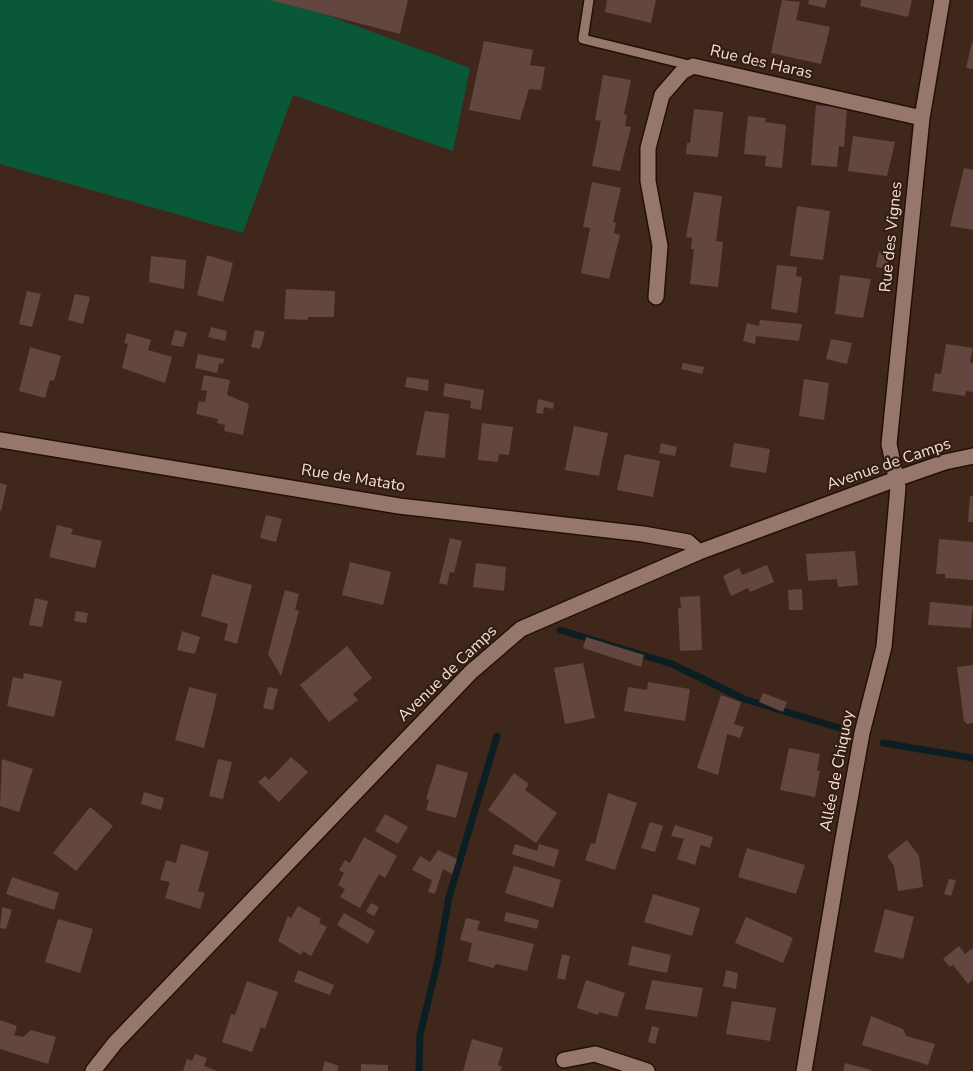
<!DOCTYPE html>
<meta charset="utf-8">
<style>
body{margin:0}
canvas{display:block;background:#3f271c}
</style>
<canvas width="973" height="1071"></canvas>
<script>
const c = document.querySelector('canvas').getContext('2d');
c.lineJoin = 'round';
function fillPath(path, color) { c.fillStyle = color; c.fill(path, 'evenodd'); }
const toPath = rows => new Path2D(rows.map(r => 'M' + r).join(''));
function stroke(path, color, width, dash) { c.strokeStyle = color; c.lineWidth = width; c.lineCap = dash ? 'butt' : 'round'; c.setLineDash(dash || []); c.stroke(path); }
function write(font, color, halo, rows, align = 'center') {
  c.font = font + ' "Nunito Sans",sans-serif'; c.lineWidth = 4.5; c.setLineDash([]); c.textBaseline = 'middle'; c.strokeStyle = halo; c.fillStyle = color; for (const [text, x, y, turn = 0] of rows) {
    c.save(); c.translate(x, y); c.rotate((+turn || 0) * Math.PI / 180); c.textAlign = isNaN(turn) ? turn : align; if (halo) c.strokeText(text, 0, 0); c.fillText(text, 0, 0); c.restore();
  }
}
fillPath(toPath([
 [0,0,286,0,470,68,453,151,293,95,243,233,0,164]
]), '#095838');
stroke(toPath([
 [560,630,672,664,744,699,846,730],
 [883,743,973,758],
 [419,1071,420,1035,438,960,449,897,497,736]
]), '#0c1e22', 7);
fillPath(toPath([
 [270,0,408,0,400,34],
 [607,0,656,0,651,23,605,12],
 [782,0,800,2,796,20,830,27,821,64,771,53],
 [809,0,827,0,825,8,808,4],
 [861,0,912,0,908,17,860,6],
 [484,41,533,50,530,65,545,67,541,90,529,89,520,120,469,110],
 [972,42,973,42,973,69,966,68],
 [603,75,631,80,624,114,627,115,625,126,631,127,620,171,592,166,601,121,595,120],
 [816,105,847,108,844,147,839,146,837,167,811,165],
 [694,109,723,112,718,157,686,154,687,143,690,143],
 [748,116,766,118,765,122,786,125,782,168,765,166,766,156,744,154],
 [853,136,895,142,887,176,848,171],
 [964,168,973,170,973,230,950,226],
 [592,182,621,188,613,222,616,223,614,233,620,235,609,279,581,273,590,228,583,227],
 [694,192,722,196,716,241,723,242,718,287,690,284,694,249,691,249,692,238,686,237],
 [797,206,830,211,823,260,790,256],
 [879,252,889,253,887,269,876,267],
 [207,255,233,263,223,302,197,295],
 [151,256,186,260,184,289,149,282],
 [777,265,797,267,796,276,802,277,797,313,771,309],
 [840,275,871,279,863,318,835,314],
 [286,289,335,291,334,317,308,317,308,320,284,319],
 [27,291,41,294,32,327,19,324],
 [75,294,90,297,83,324,68,320],
 [760,320,802,324,799,341,756,336,755,344,743,341,747,323,759,326],
 [211,327,227,331,225,341,208,337],
 [175,330,187,333,183,347,171,345],
 [255,330,265,332,260,349,251,347],
 [127,333,151,340,148,350,172,357,165,383,122,368,128,344,124,343],
 [831,339,852,343,847,364,826,359],
 [946,344,973,348,970,362,973,363,973,392,966,391,965,396,932,391,935,373,941,374],
 [30,347,61,356,54,381,50,380,45,398,19,391],
 [198,354,224,359,223,364,219,363,217,373,195,368],
 [683,363,704,367,702,374,681,369],
 [204,375,230,380,227,395,249,404,243,435,224,431,225,425,217,423,218,419,196,414,199,401,205,402,207,391,201,390],
 [407,377,429,380,428,391,405,387],
 [804,379,829,383,824,420,799,416],
 [445,383,484,390,481,410,470,408,471,401,443,396],
 [538,399,554,403,553,409,544,407,543,414,536,413],
 [425,411,449,414,445,458,416,455],
 [482,423,513,427,509,455,499,454,498,462,478,460],
 [574,426,608,433,599,476,565,470],
 [661,443,677,447,675,456,659,453],
 [734,443,770,449,766,473,730,467],
 [625,454,660,461,653,497,617,490],
 [0,483,7,485,1,511,0,511],
 [970,496,973,496,973,522,968,522],
 [266,515,282,519,276,542,260,538],
 [57,525,73,529,71,534,102,541,95,568,49,557],
 [450,538,462,541,454,573,450,572,447,585,439,583],
 [939,539,973,542,973,580,945,578,945,574,936,574],
 [855,551,858,585,838,587,837,579,808,581,806,554],
 [350,562,391,572,383,605,342,595],
 [476,563,506,567,504,591,473,587],
 [767,565,774,582,750,592,748,588,731,596,723,576,739,568,742,575],
 [212,574,252,585,237,644,224,640,228,624,201,616],
 [802,589,803,610,789,610,788,590],
 [285,590,299,594,295,610,299,611,281,676,268,654],
 [700,596,702,650,680,651,678,608,681,608,680,597],
 [35,598,48,601,42,627,29,625],
 [930,602,973,606,971,628,928,625],
 [76,611,88,613,86,623,74,621],
 [182,631,200,637,195,654,177,650],
 [586,637,644,655,641,667,583,648],
 [347,646,372,678,353,694,358,700,329,722,300,685],
 [583,663,595,718,565,724,554,668],
 [973,665,973,723,967,724,964,721,957,667],
 [24,673,62,681,54,717,7,706,13,677,23,679],
 [648,682,690,689,685,721,624,711,628,687,647,690],
 [189,687,217,694,204,748,175,740],
 [268,687,278,689,273,710,263,708],
 [763,693,787,702,783,712,759,702],
 [721,695,741,702,734,724,744,727,740,738,727,734,718,775,697,768],
 [789,748,820,754,817,771,820,771,815,797,780,790],
 [291,757,308,772,279,802,258,782,265,776,269,780],
 [2,759,33,769,19,812,0,806],
 [218,759,232,762,223,799,209,796],
 [437,764,468,773,456,818,426,810,429,800,426,799],
 [514,773,529,784,525,790,557,813,536,843,488,810],
 [144,792,164,798,161,810,141,804],
 [608,793,637,803,615,870,585,860,591,843,595,844],
 [90,807,113,826,76,871,53,853],
 [385,814,408,827,398,844,375,831],
 [650,822,663,826,655,852,641,848],
 [675,825,713,837,710,848,701,845,695,865,677,859,684,839,671,836],
 [364,837,397,856,385,878,379,874,360,908,340,897,345,889,338,885,344,873,339,870,345,860,350,863],
 [907,840,919,856,923,887,898,891,894,866,887,856],
 [181,844,209,852,198,891,205,893,200,909,165,898,170,882,160,880,166,860,176,863],
 [515,844,537,851,539,844,559,850,554,867,512,854],
 [747,848,805,865,796,894,738,877],
 [438,850,457,859,452,874,443,869,435,894,428,892,432,880,412,870,420,856,430,862],
 [514,866,561,880,553,908,505,893],
 [12,877,59,893,54,910,6,894],
 [949,879,956,880,951,896,944,894],
 [653,894,700,908,692,936,644,922],
 [371,903,379,907,374,916,366,912],
 [298,906,321,919,319,923,327,927,311,956,303,951,301,955,278,941,288,916,291,918],
 [2,907,12,910,6,929,0,928],
 [885,909,914,917,903,959,874,952],
 [506,912,539,920,537,929,504,921],
 [344,913,375,931,368,944,337,925],
 [746,917,793,938,783,963,735,943],
 [466,918,480,921,477,930,534,944,527,971,496,964,493,968,468,961,472,943,460,940],
 [58,919,93,929,80,973,45,962],
 [632,946,671,955,667,973,628,965],
 [959,946,965,954,973,948,973,980,968,984,953,965,950,967,943,959],
 [562,954,570,956,565,980,557,978],
 [298,970,334,985,330,995,294,982],
 [726,970,738,973,736,989,723,986],
 [586,980,625,993,617,1017,599,1012,598,1015,577,1008],
 [652,980,703,988,697,1017,645,1009],
 [247,981,278,992,265,1029,261,1027,252,1052,222,1042,231,1014,235,1015],
 [732,1001,776,1008,770,1041,726,1034],
 [871,1016,903,1029,906,1036,935,1044,928,1065,862,1045],
 [0,1020,17,1026,14,1035,23,1037,31,1030,56,1037,48,1064,0,1049],
 [652,1026,659,1028,655,1044,648,1042],
 [472,1039,503,1048,498,1065,502,1067,500,1071,463,1071],
 [195,1054,207,1058,204,1066,217,1071,183,1071,187,1059,192,1061],
 [325,1061,339,1066,337,1071,322,1071],
 [845,1063,871,1070,871,1071,843,1071],
 [361,1064,388,1065,388,1071,361,1071]
]), '#62463f');
const lane = toPath([
 [589,0,583,39,693,66]
]);
const street = toPath([
 [656,297,660,246,648,181,648,148,662,95,682,72,693,66,922,118],
 [0,440,399,506,643,534,688,542,699,552],
 [564,1060,595,1054,647,1071],
 [93,1071,115,1043,471,672,521,629,699,552,896,479,945,462,973,456],
 [804,1071,842,844,862,733,884,647,898,487,889,444,922,118,942,0]
]);
stroke(lane, '#250f05', 12);
stroke(street, '#250f05', 18);
stroke(lane, '#95786b', 9);
stroke(street, '#95786b', 15);
write('16px', '#f1e1d9', '#351d12', [
 ["Rue des Haras",761,63,13],
 ["Rue des Vignes",892,237,-84],
 ["Avenue de Camps",889,465,-19],
 ["Rue de Matato",353,479,9],
 ["Avenue de Camps",448,674,-44],
 ["Allée de Chiquoy",838,771,-79]
]);
</script>
